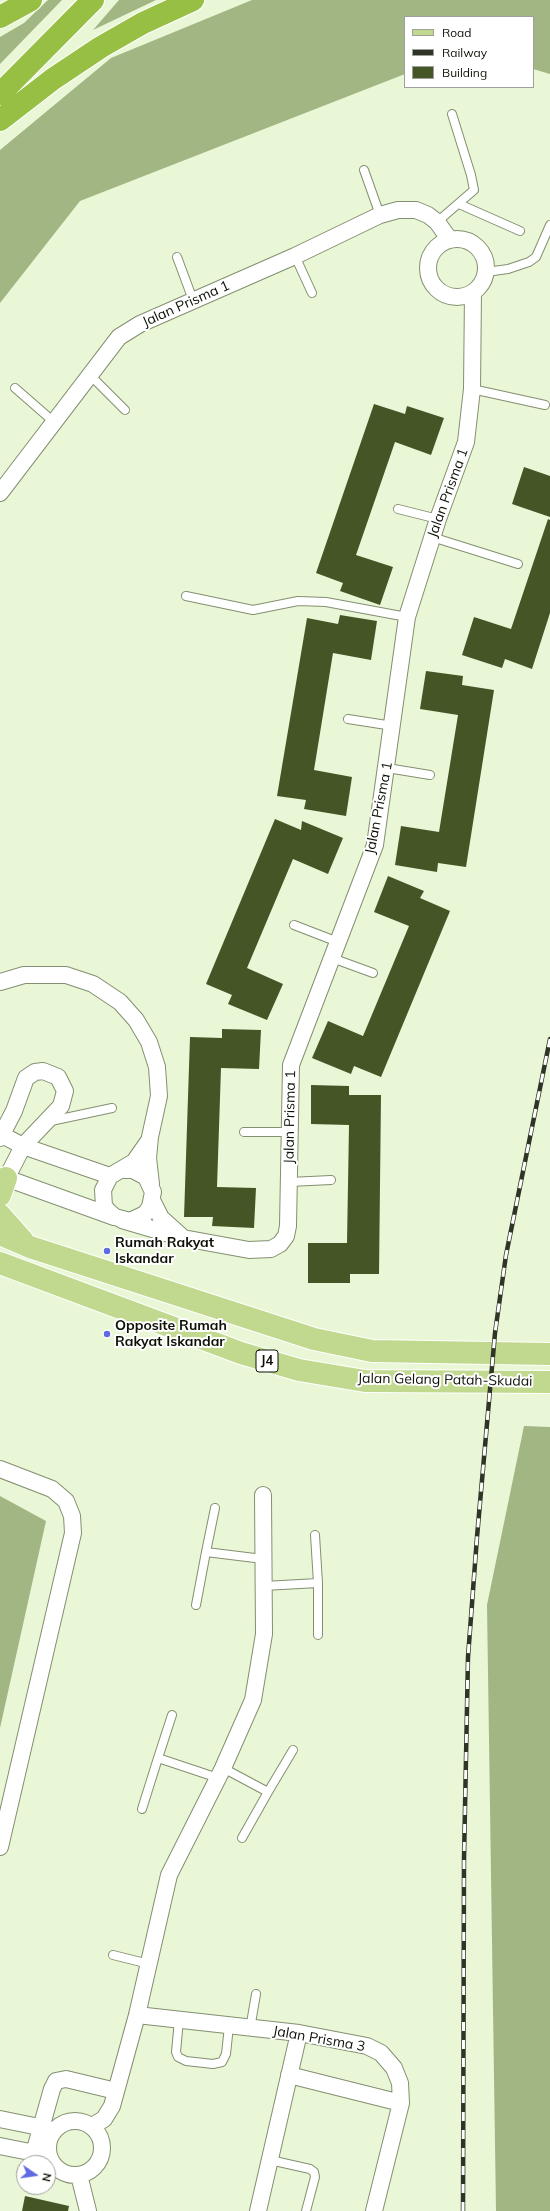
<!DOCTYPE html>
<style>
body{margin:0}
#map{position:relative;width:550px;height:2211px;overflow:hidden;background:#e9f7d6;font-family:Mulish,sans-serif}
canvas{display:block}
.legend{position:absolute;left:404px;top:16px;width:130px;height:72px;box-sizing:border-box;background:#fff;border:1px solid #9ea09b;margin:0;padding:5px 7px;list-style:none;font-size:12px;color:#0d1106}
.legend li{display:flex;align-items:center;gap:8px;height:20px}
.legend b{width:20px;border:1px solid #9ea09b}
.north{position:absolute;left:16px;top:2155px;width:40px;height:40px;box-sizing:border-box;background:#fff;border:1px solid #9ea09b;border-radius:50%;rotate:103deg;font-size:11px;font-weight:700;line-height:16px;text-align:center;color:#0d1106}
.north::after{content:'';display:block;margin:auto;width:14px;height:18px;background:#606be3;clip-path:polygon(50% 0,100% 100%,50% 72%,0 100%)}
</style>
<div id="map">
<canvas width="550" height="2211"></canvas>
<ul class="legend">
<li><b style="height:5px;background:#c1d98e"></b>Road</li>
<li><b style="height:5px;background:#2e3426"></b>Railway</li>
<li><b style="height:11px;background:#455626"></b>Building</li>
</ul>
<div class="north">N</div>
</div>
<script>
const c = document.querySelector('canvas').getContext('2d');
c.lineJoin = 'round';
function fillPath(path, color) { c.fillStyle = color; c.fill(path, 'evenodd'); }
const toPath = rows => new Path2D(rows.map(r => 'M' + r).join(''));
function stroke(path, color, width, dash) { c.strokeStyle = color; c.lineWidth = width; c.lineCap = dash ? 'butt' : 'round'; c.setLineDash(dash || []); c.stroke(path); }
function write(font, color, halo, rows, align = 'center') {
  c.font = font + ' Mulish,sans-serif'; c.lineWidth = 4; c.setLineDash([]); c.textBaseline = 'middle'; c.strokeStyle = halo; c.fillStyle = color; for (const [text, x, y, turn = 0] of rows) {
    c.save(); c.translate(x, y); c.rotate((+turn || 0) * Math.PI / 180); c.textAlign = isNaN(turn) ? turn : align; if (halo) c.strokeText(text, 0, 0); c.fillText(text, 0, 0); c.restore();
  }
}
fillPath(toPath([
 [48,0,62,0,0,64,0,37,24,23],
 [119,0,156,0,93,30],
 [252,0,550,0,550,74,533,69,533,17,405,17,405,74,80,201,0,303,0,150,111,58],
 [524,1426,550,1427,550,2211,496,2211,487,1605],
 [0,1496,46,1521,0,1728]
]), '#a2b683');
fillPath(toPath([
 [374,404,405,414,407,406,444,418,431,455,395,442,356,555,393,567,380,605,340,591,343,583,316,573],
 [524,467,550,476,550,517,512,504],
 [548,519,550,520,550,613,532,669,505,659,502,668,462,655,474,617,511,629],
 [340,615,377,621,371,660,333,653,314,770,352,777,346,816,304,809,306,800,277,796,307,618,338,624],
 [426,671,463,676,462,685,494,690,466,867,438,863,437,872,395,865,401,826,439,832,458,715,420,709],
 [275,819,301,830,302,821,343,838,328,874,293,859,247,968,283,984,267,1020,228,1004,232,995,206,984],
 [388,876,424,891,420,898,450,911,381,1077,354,1066,351,1074,312,1058,328,1021,363,1036,409,926,374,912],
 [222,1029,261,1030,259,1069,221,1068,217,1187,256,1188,254,1228,212,1226,213,1217,184,1217,190,1037,222,1038],
 [311,1085,349,1086,349,1095,381,1095,379,1274,350,1274,350,1283,308,1283,308,1243,347,1243,349,1125,311,1124],
 [25,2196,69,2206,68,2211,22,2211]
]), '#455626');
const lane = toPath([
 [364,170,380,215],
 [459,204,520,231],
 [437,222,474,190,471,175,452,114],
 [295,256,312,293],
 [177,257,193,300],
 [486,272,508,269,529,262,536,257,550,225],
 [90,375,125,410],
 [15,388,54,422],
 [472,389,545,405],
 [398,509,438,519],
 [432,537,518,564],
 [186,596,253,610,298,601,326,602,407,617],
 [348,719,393,726],
 [387,768,430,775],
 [294,925,338,942],
 [332,958,373,973],
 [51,1121,112,1108],
 [244,1132,290,1132],
 [289,1182,331,1180],
 [315,1535,318,1583],
 [206,1552,215,1508],
 [264,1586,318,1583,318,1635],
 [196,1605,206,1552,263,1559],
 [172,1715,158,1758,218,1778],
 [223,1768,268,1792,242,1838],
 [268,1792,293,1750],
 [142,1809,158,1758],
 [113,1955,149,1964],
 [179,2020,176,2052,178,2057,186,2061,213,2064,222,2062,226,2054,229,2026],
 [250,2029,256,1994],
 [270,2160,310,2169,314,2172,315,2177,306,2211]
]);
const street = toPath([
 '428 268a29 29 0 1 1 58 0a29 29 0 1 1-58 0Z',
 [0,493,119,337,140,324,295,256,380,215,398,210,416,210,428,215,437,222,450,240],
 [0,982,24,975,66,975,93,984,120,1002,136,1020,149,1042,157,1067,159,1096,150,1137,148,1158,151,1184],
 [2,1135,23,1146,110,1176],
 [0,1138,14,1111,26,1078,35,1072,43,1071,58,1077,65,1091,61,1106,23,1146,2,1187],
 [125,1170,133,1170,146,1177,153,1192,150,1207,145,1214,130,1221,115,1217,109,1212,104,1206,103,1190,110,1176,134,1162,148,1142],
 [6,1178,114,1217],
 [152,1200,161,1218,181,1236],
 [122,1220,183,1238,249,1250,271,1249,280,1244,286,1236,288,1226,291,1065,375,845,407,617,438,519,466,442,472,389,473,292],
 [0,1469,52,1489,66,1501,72,1516,73,1533,0,1847],
 [137,2015,299,2033,367,2046,381,2053,394,2068,400,2083,401,2103,374,2211],
 [289,2075,401,2103],
 [0,2119,49,2129],
 '48 2148a27 27 0 1 1 54 0a27 27 0 1 1-54 0Z',
 [92,2126,104,2119,112,2106,137,2015,169,1875,223,1768,253,1700,264,1634,263,1495],
 [0,2146,45,2155],
 [34,2153,52,2089,56,2081,66,2079,116,2091],
 [79,2175,88,2211],
 [258,2211,299,2033]
]);
const primary = toPath([
 [0,1195,6,1178],
 [0,1215,23,1241],
 [0,1234,30,1247,314,1339,372,1351,550,1354],
 [0,1263,241,1353,299,1370,365,1381,550,1382]
]);
const highway = toPath([
 [0,17,31,0],
 [0,94,93,0],
 [0,120,53,79,101,47,143,23,193,0]
]);
stroke(lane, '#838f71', 10);
stroke(street, '#838f71', 18);
stroke(primary, '#fff', 24);
stroke(highway, '#fff', 24);
stroke(lane, '#fff', 8);
stroke(street, '#fff', 16);
stroke(primary, '#c1d98e', 22);
stroke(highway, '#97bf43', 22);
const rail = toPath([
 [463,2211,464,1859,468,1657,477,1537,495,1333,506,1255,550,1039]
]);
stroke(rail, '#2e3426', 4.5);
stroke(rail, '#fff', 3, [9]);
for (const [x, y, r, color] of [
 [107,1251,4,"#606be3"],
 [107,1334,4,"#606be3"]
]) { const dot = new Path2D(); dot.arc(x, y, r, 0, 2 * Math.PI); c.fillStyle = color; c.fill(dot); stroke(dot, '#fff', 1.5); }
for (const [x, y, w] of [
 [267,1361,22]
]) { const box = new Path2D(); box.roundRect(x - w / 2, y - 11, w, 22, 3); c.fillStyle = '#fff'; c.fill(box); stroke(box, '#0d1106', 1); }
write('bold 13px', '#0d1106', null, [
 ["J4",267,1361]
]);
write('14px', '#0d1106', '#fff', [
 ["Jalan Prisma 1",186,304,-24],
 ["Jalan Prisma 1",448,493,-70],
 ["Jalan Prisma 1",379,808,-79],
 ["Jalan Prisma 1",290,1117,-89],
 ["Jalan Gelang Patah-Skudai",445,1380,1],
 ["Jalan Prisma 3",319,2039,10]
]);
write('bold 14px', '#0d1106', '#fff', [
 ["Rumah Rakyat",115,1243],
 ["Iskandar",115,1259],
 ["Opposite Rumah",115,1326],
 ["Rakyat Iskandar",115,1342]
], 'left');
</script>
